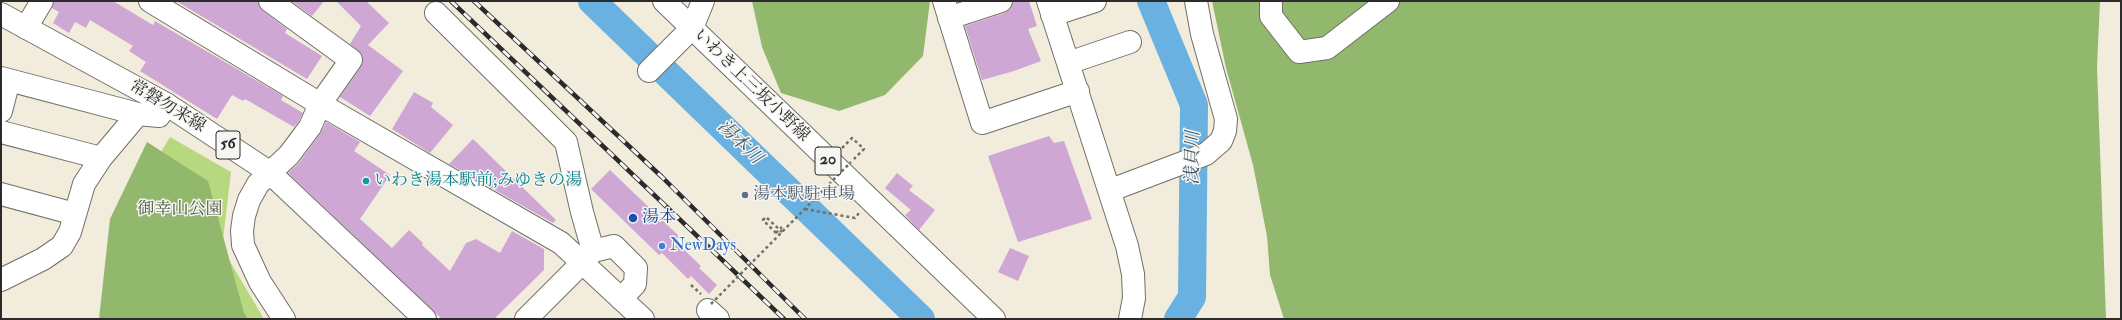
<!DOCTYPE html>
<meta charset="utf-8">
<style>
body{margin:0}
#map{position:relative;width:2122px;height:320px;overflow:hidden;background:#f1ecdb;font-family:"IM FELL Double Pica",serif}
canvas{display:block}
.frame{position:absolute;inset:0;border:2px solid #2b2b2b;pointer-events:none}
</style>
<div id="map">
<canvas width="2122" height="320"></canvas>
<div class="frame"></div>
</div>
<script>
const c = document.querySelector('canvas').getContext('2d');
c.lineJoin = 'round';
function fillPath(path, color) { c.fillStyle = color; c.fill(path, 'evenodd'); }
const toPath = rows => new Path2D(rows.map(r => 'M' + r).join(''));
function stroke(path, color, width, dash) { c.strokeStyle = color; c.lineWidth = width; c.lineCap = dash ? 'butt' : 'round'; c.setLineDash(dash || []); c.stroke(path); }
function write(font, color, halo, rows, align = 'center') {
  c.font = font + ' "IM FELL Double Pica","Noto Serif JP",serif'; c.lineWidth = 3; c.setLineDash([]); c.textBaseline = 'middle'; c.strokeStyle = halo; c.fillStyle = color; for (const [text, x, y, turn = 0] of rows) {
    c.save(); c.translate(x, y); c.rotate((+turn || 0) * Math.PI / 180); c.textAlign = isNaN(turn) ? turn : align; if (halo) c.strokeText(text, 0, 0); c.fillText(text, 0, 0); c.restore();
  }
}
fillPath(toPath([
 [170,137,231,172,222,248,264,319,143,319,133,199]
]), '#b8d87f');
fillPath(toPath([
 [752,1,930,1,923,56,885,95,839,111,781,93,762,47],
 [1212,1,2100,1,2097,67,2106,319,1284,319,1270,275,1267,236,1253,165,1226,68],
 [147,142,208,181,244,313,248,319,99,319,110,219]
]), '#92b86e');
stroke(toPath([
 [592,1,921,319],
 [1151,1,1194,105,1192,297,1178,319]
]), '#69b1e0', 28);
fillPath(toPath([
 [54,1,113,1,153,25,155,21,283,96,281,100,303,113,299,121,294,127,245,99,243,101,232,95,217,119,140,71,146,62,129,51,133,46,90,20,86,28,75,22,69,33,53,23,59,12,52,8],
 [176,1,258,1,263,11,287,29,285,33,322,56,307,79],
 [291,1,324,1,312,16],
 [336,1,366,1,389,23,368,45,403,71,370,116,340,97,361,67,363,61,362,55,350,44,361,26],
 [1013,1,1029,1,1037,26,1028,29,1041,61,1014,71,982,80,965,26,1005,13,1011,9],
 [414,92,433,103,431,107,453,125,430,153,392,129],
 [326,122,360,142,354,151,390,175,360,219,392,248,409,230,423,243,422,245,450,271,466,243,476,239,500,253,512,231,544,249,544,270,494,319,442,319,288,173,299,163,320,134],
 [1049,136,1054,143,1064,141,1092,219,1018,242,988,156],
 [473,139,556,220,553,223,449,164],
 [610,170,680,237,675,241,701,266,699,268,717,285,709,294,691,276,688,279,662,253,659,255,591,189],
 [897,173,913,186,909,190,935,210,919,230,905,215,911,210,885,188],
 [1010,248,1029,256,1018,281,998,272]
]), '#cea7d5');
const minor = toPath([
 [150,1,320,104,561,243,643,319],
 [270,1,351,60,320,104,310,127,289,155,258,184,249,200,244,216,242,231,243,245,260,282,284,319],
 [944,1,982,123,1078,91],
 [1048,1,1127,246,1133,274,1134,298,1130,319],
 [1271,1,1271,16,1299,52,1327,48,1388,1],
 [436,13,566,142,582,212,593,251],
 [1052,15,1095,1],
 [949,18,1001,1],
 [26,28,42,1],
 [1068,63,1130,42],
 [649,71,692,28,703,1],
 [1,78,138,114,159,116,166,104],
 [1,111,9,80],
 [1,132,101,158],
 [1111,190,1206,154,1221,141,1225,131,1226,119,1202,34,1196,1],
 [1,194,75,214],
 [584,261,593,251,614,246,636,268,635,284,621,299],
 [1,280,43,259,62,246,70,232,84,184,101,158,138,114],
 [708,310,718,319]
]);
const major = toPath([
 [664,1,994,319],
 [1,14,166,104,269,172,425,319],
 [526,319,582,263]
]);
stroke(minor, '#706f69', 24);
stroke(major, '#706f69', 24);
stroke(toPath([
 [842,148,852,138,864,149,854,159],
 [805,209,855,218,859,213],
 [776,233,782,227],
 [691,285,701,294]
]), '#706f69', 2.5, [3, 3]);
stroke(minor, '#fff', 22);
stroke(major, '#fff', 22);
const rail = toPath([
 [451,1,784,319],
 [474,1,662,177,805,319]
]);
stroke(rail, '#2b2b2b', 4.5);
stroke(rail, '#f6f6f2', 3, [9]);
stroke(toPath([
 [776,233,763,220,766,217,782,232],
 [711,304,851,162]
]), '#706f69', 2.5, [3, 3]);
for (const [x, y, r, color] of [
 [366,181,4,"#0f9aa8"],
 [745,195,4,"#5c6f8a"],
 [633,218,5,"#1a4fb4"],
 [662,246,4,"#3f7fe0"]
]) { const dot = new Path2D(); dot.arc(x, y, r, 0, 2 * Math.PI); c.fillStyle = color; c.fill(dot); stroke(dot, '#f6f6f2', 1.5); }
for (const [x, y, w] of [
 [228,145,24],
 [828,161,26]
]) { const box = new Path2D(); box.roundRect(x - w / 2, y - 14, w, 28, 3); c.fillStyle = '#f6f6f2'; c.fill(box); stroke(box, '#2b2b2b', 1); }
write('bold 16px', '#2b2b2b', null, [
 ["56",228,145],
 ["20",828,161]
]);
write('17px', '#2b2b2b', '#f6f6f2', [
 ["いわき上三坂小野線",751,86,44],
 ["常磐勿来線",167,107,31]
]);
write('17px', '#0d838f', '#f6f6f2', [
 ["いわき湯本駅前;みゆきの湯",374,181]
], 'left');
write('17px', '#4e5e75', '#f6f6f2', [
 ["湯本駅駐車場",753,195]
], 'left');
write('17px', '#4e5640', '#f6f6f2', [
 ["御幸山公園",180,210]
]);
write('17px', '#164399', '#f6f6f2', [
 ["湯本",642,218]
], 'left');
write('17px', '#366cbe', '#f6f6f2', [
 ["NewDays",670,246]
], 'left');
write('italic 18px', '#415a6a', '#f6f6f2', [
 ["湯本川",739,143,44],
 ["浅貝川",1194,158,-89]
]);
</script>
